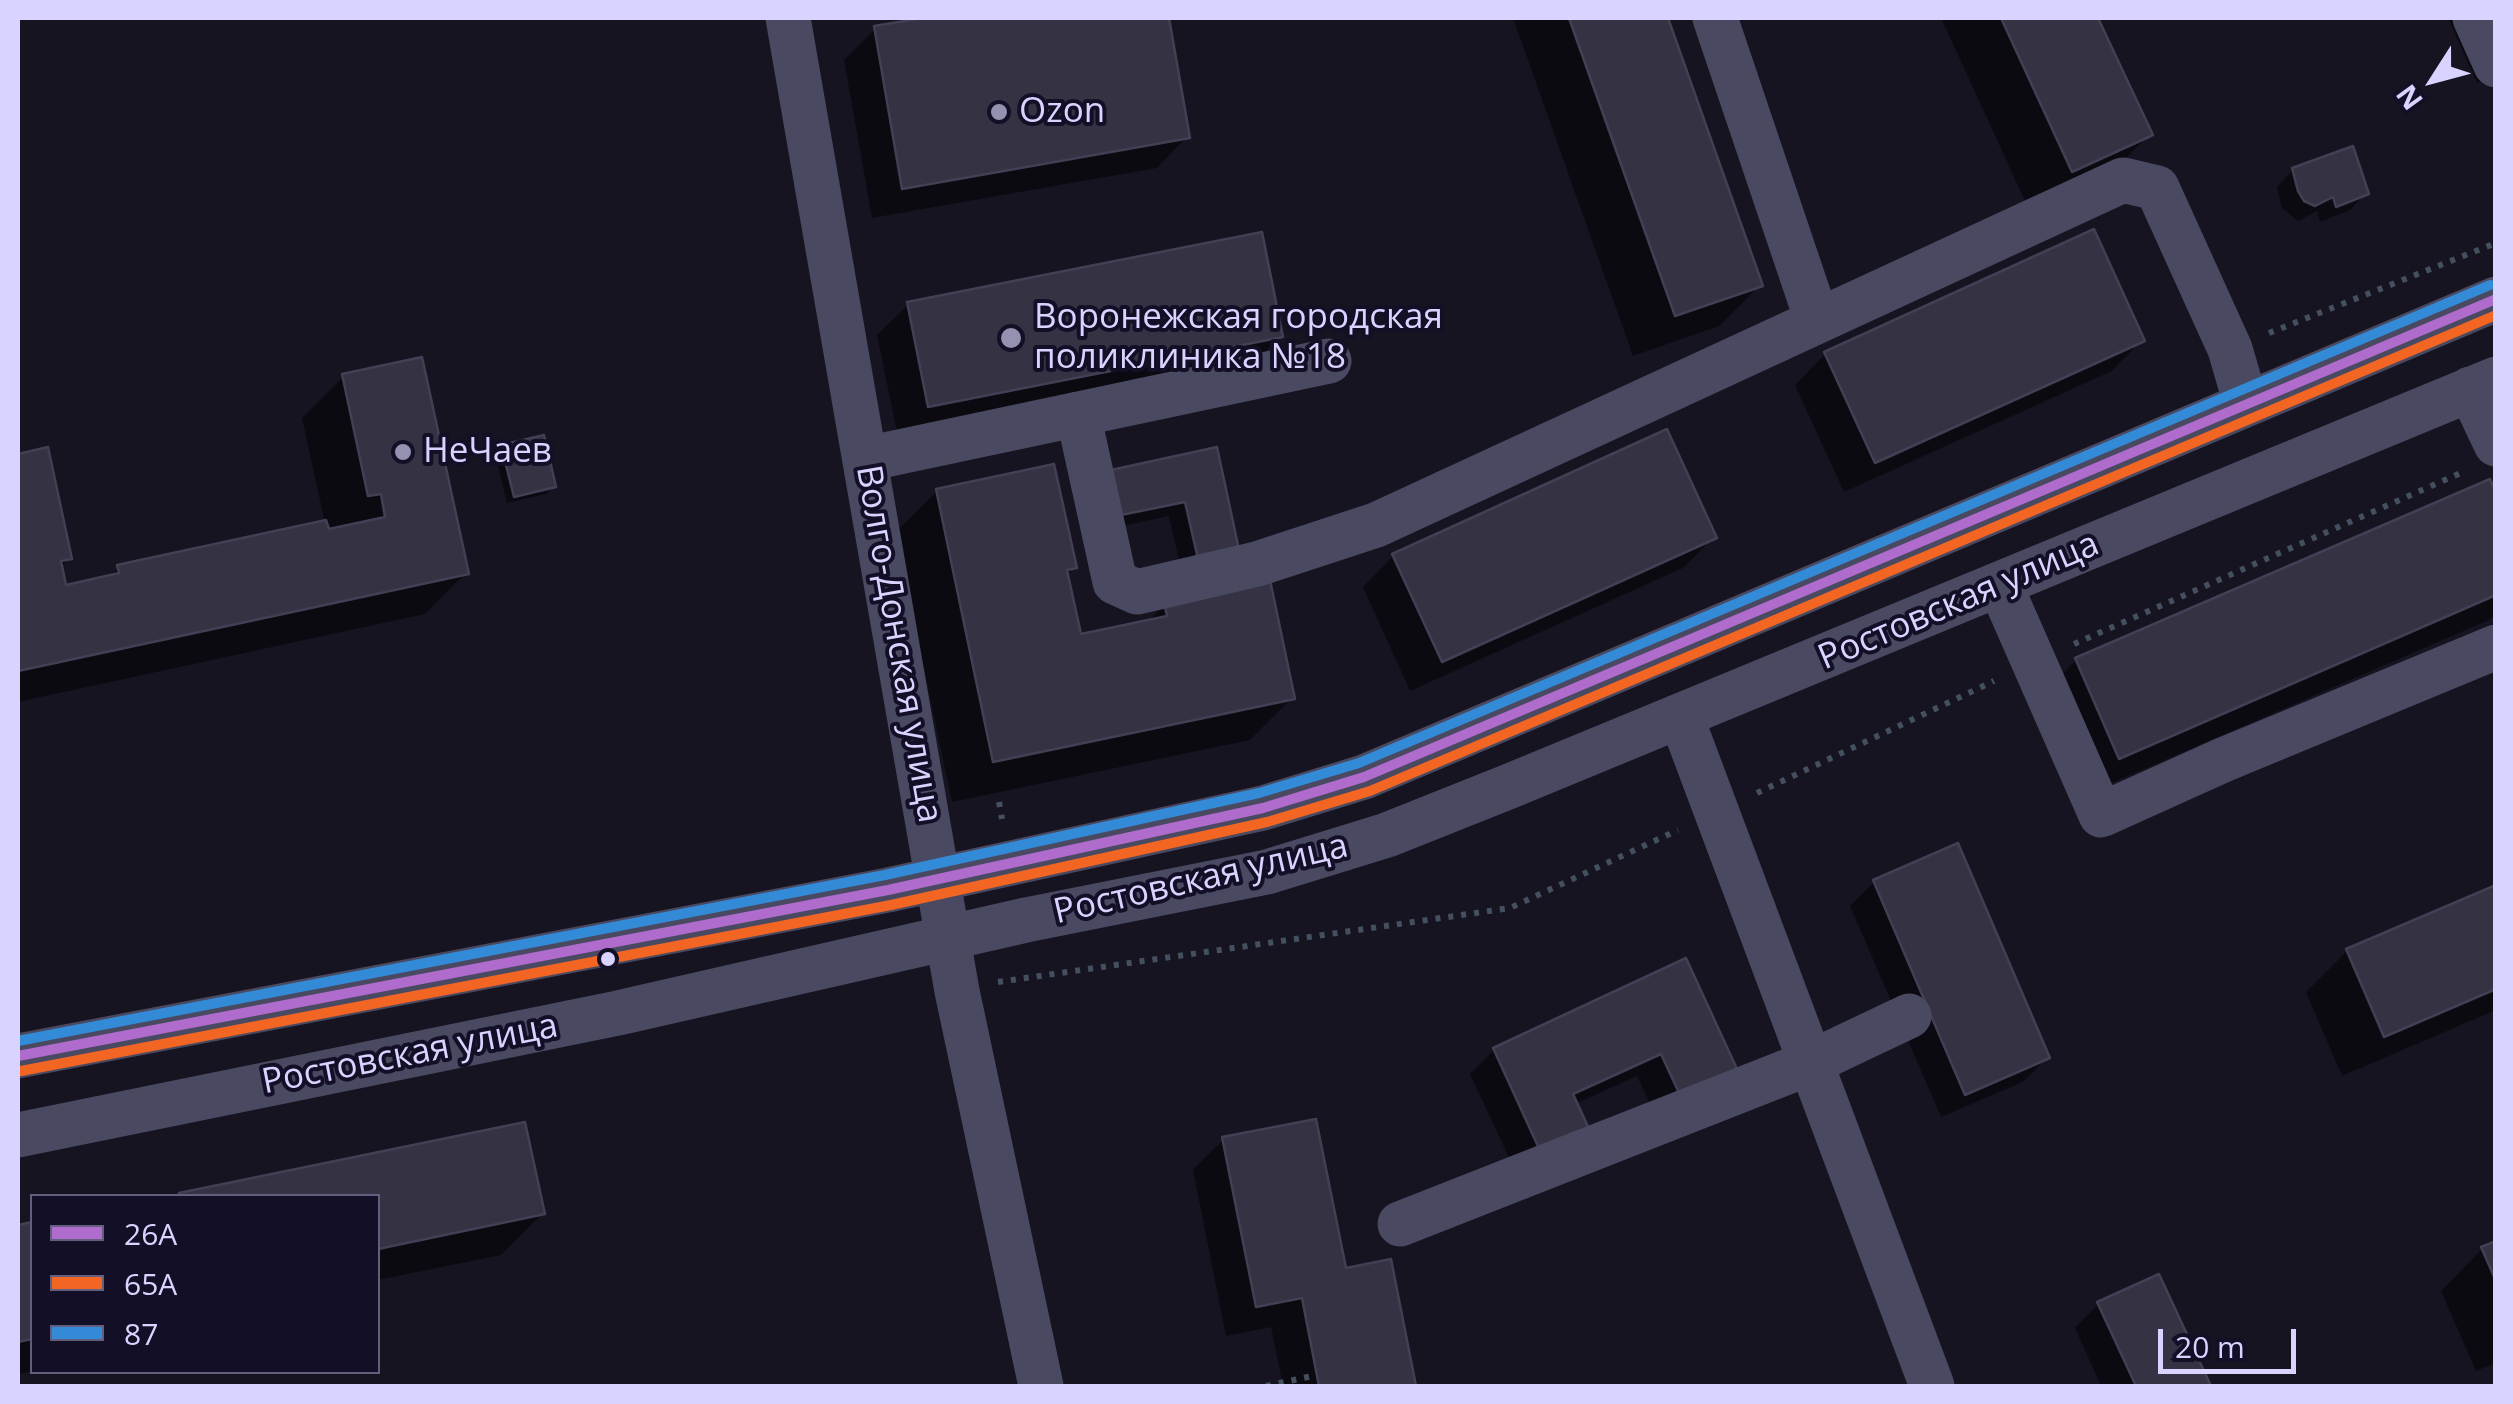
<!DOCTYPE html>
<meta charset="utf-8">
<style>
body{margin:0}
#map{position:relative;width:2513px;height:1404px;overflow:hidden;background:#161421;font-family:"Open Sans",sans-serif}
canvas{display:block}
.frame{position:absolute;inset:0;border:20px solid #d9d4ff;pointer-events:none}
.legend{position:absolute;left:30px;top:1194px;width:350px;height:180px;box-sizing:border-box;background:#130f26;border:2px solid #625e7d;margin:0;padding:12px 18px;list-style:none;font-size:30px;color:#d9d4ff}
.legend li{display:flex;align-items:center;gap:20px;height:50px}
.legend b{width:50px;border:2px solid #625e7d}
.north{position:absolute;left:2383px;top:30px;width:100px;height:100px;-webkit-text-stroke:8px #130f26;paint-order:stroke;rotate:234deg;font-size:28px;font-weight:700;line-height:40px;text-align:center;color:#d9d4ff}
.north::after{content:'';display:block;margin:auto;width:35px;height:45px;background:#d9d4ff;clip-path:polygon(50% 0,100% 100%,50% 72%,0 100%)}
.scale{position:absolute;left:2158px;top:1329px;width:138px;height:45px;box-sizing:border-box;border:5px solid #d9d4ff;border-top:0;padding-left:12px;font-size:30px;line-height:35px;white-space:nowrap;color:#d9d4ff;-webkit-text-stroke:8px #130f26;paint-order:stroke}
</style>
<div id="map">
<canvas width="2513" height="1404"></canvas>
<div class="frame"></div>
<ul class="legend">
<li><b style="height:12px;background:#b06ccc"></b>26А</li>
<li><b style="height:12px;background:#f26522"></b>65А</li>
<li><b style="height:12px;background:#338bd7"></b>87</li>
</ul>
<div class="north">N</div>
<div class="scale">20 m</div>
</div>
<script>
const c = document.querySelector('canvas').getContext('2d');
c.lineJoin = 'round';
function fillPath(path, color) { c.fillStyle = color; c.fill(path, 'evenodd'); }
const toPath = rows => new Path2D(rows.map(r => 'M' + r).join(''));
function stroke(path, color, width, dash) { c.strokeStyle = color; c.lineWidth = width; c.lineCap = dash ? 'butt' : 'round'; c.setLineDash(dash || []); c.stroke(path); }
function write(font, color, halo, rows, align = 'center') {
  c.font = font + ' "Open Sans",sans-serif'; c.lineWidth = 8; c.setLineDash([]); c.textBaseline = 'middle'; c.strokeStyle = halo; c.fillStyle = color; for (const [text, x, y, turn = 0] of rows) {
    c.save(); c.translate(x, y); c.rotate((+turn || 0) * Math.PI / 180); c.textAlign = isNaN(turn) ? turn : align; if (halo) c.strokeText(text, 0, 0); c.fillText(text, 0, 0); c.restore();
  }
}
fillPath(toPath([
 [938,18,1166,18,1187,137,1157,168,872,218,844,60,875,29],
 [1513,18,1665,18,1760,285,1719,326,1633,356],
 [1941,18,2096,18,2150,134,2108,176,2030,212],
 [2448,18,2496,18,2496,75,2477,83],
 [2293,170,2366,193,2350,210,2320,222,2317,211,2298,221,2282,208,2277,187],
 [908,305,1281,336,1250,367,898,437,877,335],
 [2142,340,2112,371,1844,492,1795,385,1825,354],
 [343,377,466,573,425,614,18,702,18,457,46,450,69,558,60,568,64,588,108,578,119,567,325,523,302,418],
 [503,447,554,487,546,494,507,503,495,455],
 [1215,450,1220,566,1182,574,1169,516,1105,530,1096,489],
 [937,491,1074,567,1065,576,1079,637,1147,623,1165,604,1292,698,1250,740,952,802,895,533],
 [2496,499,2496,613,2489,620,2077,798,2035,702,2076,660],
 [1714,537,1683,568,1410,691,1363,587,1393,556],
 [1874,882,2047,1058,2023,1082,1941,1117,1850,906],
 [2496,887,2496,1010,2342,1076,2306,992,2347,951],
 [1684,961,1734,1068,1656,1117,1637,1076,1575,1104,1518,1177,1470,1074,1494,1050],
 [524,1125,542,1214,501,1255,378,1280,378,1196,180,1196],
 [1224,1139,1344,1271,1389,1262,1414,1386,1283,1386,1271,1327,1226,1336,1193,1170],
 [32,1225,32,1371,18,1374,18,1228],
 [2496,1244,2496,1363,2476,1371,2441,1291,2482,1249],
 [2158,1277,2208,1386,2101,1386,2075,1328,2099,1304]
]), '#0007');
const building = toPath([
 [923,18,1169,18,1190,138,902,189,874,26,923,18],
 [1569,18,1668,18,1763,286,1675,316,1569,18],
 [2001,18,2098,18,2153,135,2072,172,2001,18],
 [2353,146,2369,194,2336,207,2333,197,2315,206,2304,201,2298,191,2292,168,2353,146],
 [2094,229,2145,341,1875,463,1824,352,2094,229],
 [1262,232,1283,337,928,407,907,302,1262,232],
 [422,357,469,574,18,671,18,454,48,447,72,559,61,561,66,585,119,573,117,565,326,520,329,529,385,517,381,494,368,496,342,374,422,357],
 [1667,429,1717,538,1442,662,1392,554,1667,429],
 [544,435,556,487,514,497,501,445,544,435],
 [1217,447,1239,550,1198,559,1185,502,1121,515,1111,470,1217,447],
 [1054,464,1077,568,1067,570,1081,634,1167,616,1164,602,1270,580,1295,699,993,762,936,489,1054,464],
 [2490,479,2496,492,2496,595,2119,759,2075,658,2490,479],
 [1958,843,2050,1058,1965,1095,1873,880,1958,843],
 [2496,885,2496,989,2384,1037,2346,949,2496,885],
 [1686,958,1737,1069,1680,1095,1661,1054,1573,1094,1591,1133,1542,1155,1493,1048,1686,958],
 [1316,1119,1346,1268,1391,1259,1416,1386,1319,1386,1302,1298,1256,1307,1222,1137,1316,1119],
 [525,1122,545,1214,378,1249,378,1196,180,1196,179,1193,525,1122],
 [32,1222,32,1339,18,1342,18,1225,32,1222],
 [2496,1241,2496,1281,2481,1247,2496,1241],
 [2159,1274,2211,1386,2136,1386,2097,1302,2159,1274]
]);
fillPath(building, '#343243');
stroke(building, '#433f54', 2.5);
stroke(toPath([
 [2269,333,2496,243],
 [2074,644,2465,471],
 [1757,793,1994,681],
 [999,802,1002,819],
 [998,982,1510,908,1678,830],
 [1266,1386,1317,1375]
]), '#44505f', 6, [5, 8]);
stroke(toPath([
 [788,18,957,991,1041,1386],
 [1715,18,1817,320],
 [2475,18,2496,65],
 [2470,389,2496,444],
 [1078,414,1115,582,1137,592,1257,564,1376,525,2123,180,2157,188,2230,349,2246,404],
 [866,459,1329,361],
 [2000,585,2101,815,2223,760,2496,647],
 [1681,717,1932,1386],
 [18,1056,888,890,1263,808,1364,777,2496,299],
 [18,1135,618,1013,1026,920,1267,872,1387,835,1510,786,2496,379],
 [1400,1224,1812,1062,1909,1016]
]), '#4a4962', 45);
stroke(toPath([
 [18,1056,888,890,1263,808,1364,777,2496,299]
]), '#b06ccc', 10);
stroke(toPath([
 [21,1071,891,905,1267,822,1370,791,2496,315]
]), '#f26522', 10);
stroke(toPath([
 [18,1041,885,875,1259,793,1359,763,2490,285]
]), '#338bd7', 10);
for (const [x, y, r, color] of [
 [999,112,10,"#9591b1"],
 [1011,338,12,"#9591b1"],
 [403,452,10,"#9591b1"],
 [608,959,9,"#d9d4ff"]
]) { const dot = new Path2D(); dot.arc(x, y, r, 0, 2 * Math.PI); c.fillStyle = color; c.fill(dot); stroke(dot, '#130f26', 4); }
write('35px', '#d9d4ff', '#130f26', [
 ["Ozon",1019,112],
 ["Воронежская городская",1034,318],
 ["поликлиника №18",1034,358],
 ["НеЧаев",423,452]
], 'left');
write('35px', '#d9d4ff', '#130f26', [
 ["Ростовская улица",1959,602,-23],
 ["Волго-Донская улица",898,644,80],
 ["Ростовская улица",1201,880,-13],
 ["Ростовская улица",410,1055,-11]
]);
</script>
